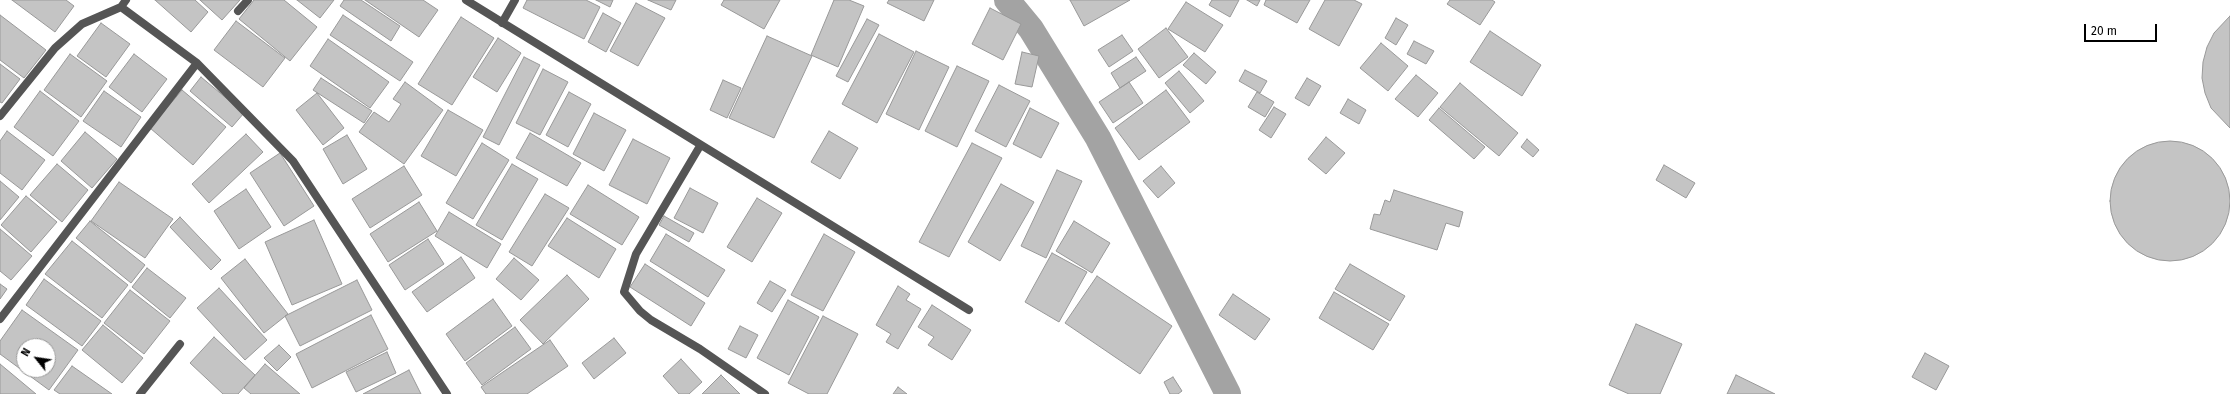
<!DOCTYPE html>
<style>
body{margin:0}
#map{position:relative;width:2230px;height:394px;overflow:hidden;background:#fff;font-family:"Fira Sans",sans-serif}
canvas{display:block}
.north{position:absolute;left:16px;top:338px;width:40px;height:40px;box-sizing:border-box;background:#fff;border:1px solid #999;border-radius:50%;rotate:300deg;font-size:11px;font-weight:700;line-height:16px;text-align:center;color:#000}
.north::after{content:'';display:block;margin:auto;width:14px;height:18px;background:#000;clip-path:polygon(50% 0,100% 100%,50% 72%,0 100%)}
.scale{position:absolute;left:2084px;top:24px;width:73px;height:18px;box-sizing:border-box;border:2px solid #000;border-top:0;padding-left:5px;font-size:12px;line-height:14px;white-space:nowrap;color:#000;-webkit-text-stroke:3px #fff;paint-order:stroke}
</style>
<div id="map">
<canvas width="2230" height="394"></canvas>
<div class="north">N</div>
<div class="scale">20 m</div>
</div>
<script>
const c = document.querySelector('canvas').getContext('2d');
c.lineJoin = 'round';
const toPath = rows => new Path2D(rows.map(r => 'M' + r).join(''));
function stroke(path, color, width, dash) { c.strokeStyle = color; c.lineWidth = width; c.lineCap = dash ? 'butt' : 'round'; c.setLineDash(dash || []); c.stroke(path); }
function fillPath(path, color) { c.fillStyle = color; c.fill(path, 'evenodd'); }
stroke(toPath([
 [1007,0,1031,29,1098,138,1228,394]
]), '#a3a3a3', 26);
const building = toPath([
 [12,0,66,0,74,6,55,32,12,0],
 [155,0,195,0,208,12,191,32,155,0],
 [200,0,240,0,222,20,200,0],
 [254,0,284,0,317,27,290,61,239,19,254,0],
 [297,0,334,0,320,18,297,0],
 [344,0,361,0,400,26,391,41,340,6,344,0],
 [365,0,423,0,438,10,419,37,365,0],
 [527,0,586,0,600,7,584,39,523,8,527,0],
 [596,0,613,0,610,7,596,0],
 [648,0,676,0,671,10,648,0],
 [724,0,780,0,764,29,721,5,724,0],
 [834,0,849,0,864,6,838,67,811,55,834,0],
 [889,0,934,0,924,21,887,3,889,0],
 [1070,0,1130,0,1084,26,1070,0],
 [1212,0,1239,0,1230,17,1209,5,1212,0],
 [1247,0,1260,0,1257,6,1247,0],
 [1266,0,1310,0,1297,23,1264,5,1266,0],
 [1325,0,1354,0,1362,4,1339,46,1309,29,1325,0],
 [1450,0,1492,0,1495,2,1480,25,1447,4,1450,0],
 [1186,2,1223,25,1205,52,1168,29,1186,2],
 [636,3,665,18,638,66,610,51,636,3],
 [990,8,1021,24,1003,60,972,44,990,8],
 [603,13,621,23,606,52,588,42,603,13],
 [0,15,46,50,24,78,0,60,0,15],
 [343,15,413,62,400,81,330,35,343,15],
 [2230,16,2230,128,2211,108,2205,93,2202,78,2203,62,2207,47,2214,33,2230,16],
 [461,17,494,38,452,105,418,84,461,17],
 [1396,18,1408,25,1396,45,1385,38,1396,18],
 [867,19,879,25,848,82,836,76,867,19],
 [236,21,285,58,263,87,214,50,236,21],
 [101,23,130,44,106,77,77,56,101,23],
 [1166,28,1188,57,1159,78,1138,49,1166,28],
 [1490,31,1541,65,1522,96,1470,62,1490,31],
 [879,34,914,52,877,123,842,104,879,34],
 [1122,35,1133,51,1109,67,1098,50,1122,35],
 [767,36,812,56,774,138,729,118,767,36],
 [498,38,521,53,497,92,473,77,498,38],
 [328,39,389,82,370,108,310,66,328,39],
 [1414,41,1434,51,1426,64,1407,54,1414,41],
 [1381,43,1408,66,1388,91,1360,68,1381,43],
 [916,51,949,67,919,130,886,114,916,51],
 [1022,52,1039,56,1032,87,1015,84,1022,52],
 [1194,53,1216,72,1206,84,1183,65,1194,53],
 [70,54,107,81,81,117,44,90,70,54],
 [134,54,167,79,142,112,109,87,134,54],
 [524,57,540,65,499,145,483,137,524,57],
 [1136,57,1146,71,1120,88,1111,73,1136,57],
 [0,64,20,79,2,103,0,102,0,64],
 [957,66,989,81,957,147,925,131,957,66],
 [543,69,568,82,540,135,516,123,543,69],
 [1245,70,1267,81,1260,93,1239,81,1245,70],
 [1179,71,1204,101,1190,113,1165,83,1179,71],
 [1416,75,1438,93,1418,117,1395,99,1416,75],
 [201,77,244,113,232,127,190,91,201,77],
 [321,78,372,111,364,123,313,90,321,78],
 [1307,78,1321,86,1309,106,1295,98,1307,78],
 [723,80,741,88,727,118,710,110,723,80],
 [405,82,443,110,404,164,359,132,374,112,389,122,401,104,393,99,405,82],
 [1129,82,1143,103,1113,123,1099,102,1129,82],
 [1460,83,1518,133,1499,156,1440,107,1460,83],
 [999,85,1030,101,1006,147,975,131,999,85],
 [182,90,226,127,193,165,150,128,182,90],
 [1166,90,1190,122,1139,160,1115,128,1166,90],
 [40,91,79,121,53,156,14,127,40,91],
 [104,91,141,117,121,147,83,121,104,91],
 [569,92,591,104,568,147,546,135,569,92],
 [1257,92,1274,102,1265,117,1248,107,1257,92],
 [317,93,344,128,323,145,296,110,317,93],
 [1348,99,1366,110,1359,124,1340,113,1348,99],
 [1274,107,1286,114,1271,138,1259,130,1274,107],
 [1030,108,1059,123,1041,158,1013,144,1030,108],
 [1439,108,1485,147,1474,159,1429,120,1439,108],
 [448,110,483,130,456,176,421,156,448,110],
 [594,113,626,130,604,171,573,154,594,113],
 [7,131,45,160,22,190,0,173,0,141,7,131],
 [829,131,858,148,840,179,811,162,829,131],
 [85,132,117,159,92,188,61,161,85,132],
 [530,133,581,163,567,186,516,158,530,133],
 [246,134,263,152,209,203,192,184,246,134],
 [347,135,367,169,343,184,323,149,347,135],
 [1326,137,1345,153,1326,174,1308,159,1326,137],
 [633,139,670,158,647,204,609,185,633,139],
 [1527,139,1539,150,1533,157,1521,147,1527,139],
 '2110 201a60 60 0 1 1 120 0a60 60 0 1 1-120 0Z',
 [482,143,509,160,473,219,446,203,482,143],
 [972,143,1002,158,949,257,919,242,972,143],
 [280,153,314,206,284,226,250,173,280,153],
 [57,164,88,190,62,222,30,195,57,164],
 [512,164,538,179,502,240,476,225,512,164],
 [1664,165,1695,183,1686,198,1656,180,1664,165],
 [404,166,422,195,370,228,352,199,404,166],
 [1161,166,1175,183,1158,198,1143,181,1161,166],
 [1057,170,1082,181,1046,258,1021,246,1057,170],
 [0,181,19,197,0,220,0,181],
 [119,182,173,219,145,258,91,221,119,182],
 [1001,184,1034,202,1000,261,968,242,1001,184],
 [588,185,639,217,622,245,570,214,588,185],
 [690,188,718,203,703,233,674,218,690,188],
 [246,189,271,227,239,249,214,211,246,189],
 [1394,190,1463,212,1459,227,1446,223,1437,250,1370,229,1374,214,1380,215,1385,200,1390,202,1394,190],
 [545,194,569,208,532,266,509,252,545,194],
 [26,196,57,222,31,252,1,225,26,196],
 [757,198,782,213,752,262,727,247,757,198],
 [419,202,437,231,388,262,370,234,419,202],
 [449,212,501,244,487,268,435,236,449,212],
 [664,216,694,233,689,242,659,225,664,216],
 [180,217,221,260,211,270,170,227,180,217],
 [567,218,616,249,599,278,548,246,567,218],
 [314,220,342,284,292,305,265,242,314,220],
 [90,221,145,265,131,283,76,238,90,221],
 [1074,221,1110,243,1092,273,1056,251,1074,221],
 [0,229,32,256,11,280,0,271,0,229],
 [666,234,725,270,708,297,650,261,666,234],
 [824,234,855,252,823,311,791,295,824,234],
 [428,239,444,264,405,290,389,265,428,239],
 [72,241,128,285,102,318,45,274,72,241],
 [1052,253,1087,272,1059,322,1025,302,1052,253],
 [461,257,475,278,427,312,412,292,461,257],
 [514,258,539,280,521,300,496,279,514,258],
 [245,259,288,314,264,333,221,278,245,259],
 [645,264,705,303,691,326,630,287,645,264],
 [1350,264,1405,296,1390,321,1335,289,1350,264],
 [147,268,186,298,170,318,132,287,147,268],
 [567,275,589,299,543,344,520,320,567,275],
 [1097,276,1172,326,1140,374,1065,323,1097,276],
 [44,279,101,321,82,346,26,305,44,279],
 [357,280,372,310,300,346,285,316,357,280],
 [770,281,786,290,772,312,757,303,770,281],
 [0,284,7,289,0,299,0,284],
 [898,286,910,294,906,300,921,309,898,349,886,342,891,334,876,325,898,286],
 [219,288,267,340,245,360,197,308,219,288],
 [130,290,170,321,144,354,104,323,130,290],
 [1334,292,1389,324,1373,350,1319,318,1334,292],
 [1233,294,1270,319,1255,340,1219,315,1233,294],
 [493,299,512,326,465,361,446,334,493,299],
 [788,300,819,317,789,375,757,358,788,300],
 [932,305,971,330,952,360,928,345,934,337,918,327,932,305],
 [22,310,78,350,49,390,0,354,0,341,22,310],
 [24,346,48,346,48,370,24,370,24,346],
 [371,315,388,349,312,388,296,354,371,315],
 [823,316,858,334,827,394,809,394,788,383,823,316],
 [1636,324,1682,344,1660,394,1629,394,1609,385,1636,324],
 [103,325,143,358,122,383,82,350,103,325],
 [740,326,758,335,746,358,728,349,740,326],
 [515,327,531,349,482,385,466,363,515,327],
 [214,337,255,375,238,394,223,394,190,363,214,337],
 [614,338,626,353,594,379,582,363,614,338],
 [550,340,568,366,527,394,486,394,481,387,550,340],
 [279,345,291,357,277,371,264,358,279,345],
 [387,352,396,373,356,392,346,372,387,352],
 [1925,353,1949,366,1936,390,1912,377,1925,353],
 [681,359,702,382,689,394,679,394,663,376,681,359],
 [0,364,36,394,0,394,0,364],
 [265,364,300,394,251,394,244,388,265,364],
 [72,366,112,394,60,394,54,390,72,366],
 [409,370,421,394,363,394,409,370],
 [721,375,740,394,702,394,721,375],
 [1736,375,1775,394,1727,394,1736,375],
 [1173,377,1182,391,1178,394,1170,394,1164,382,1173,377],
 [898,387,907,394,893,394,898,387]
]);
fillPath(building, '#c4c4c4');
stroke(building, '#999', 1);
stroke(toPath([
 [466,0,969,310],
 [121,7,197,63,293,161,447,394],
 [238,11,248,0],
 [502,23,515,0],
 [0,116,55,48,82,24,121,7,126,0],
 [700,146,636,254,624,292,640,311,651,320,700,349,765,394],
 [0,319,197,63],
 [140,394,180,344]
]), '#555', 8);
</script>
